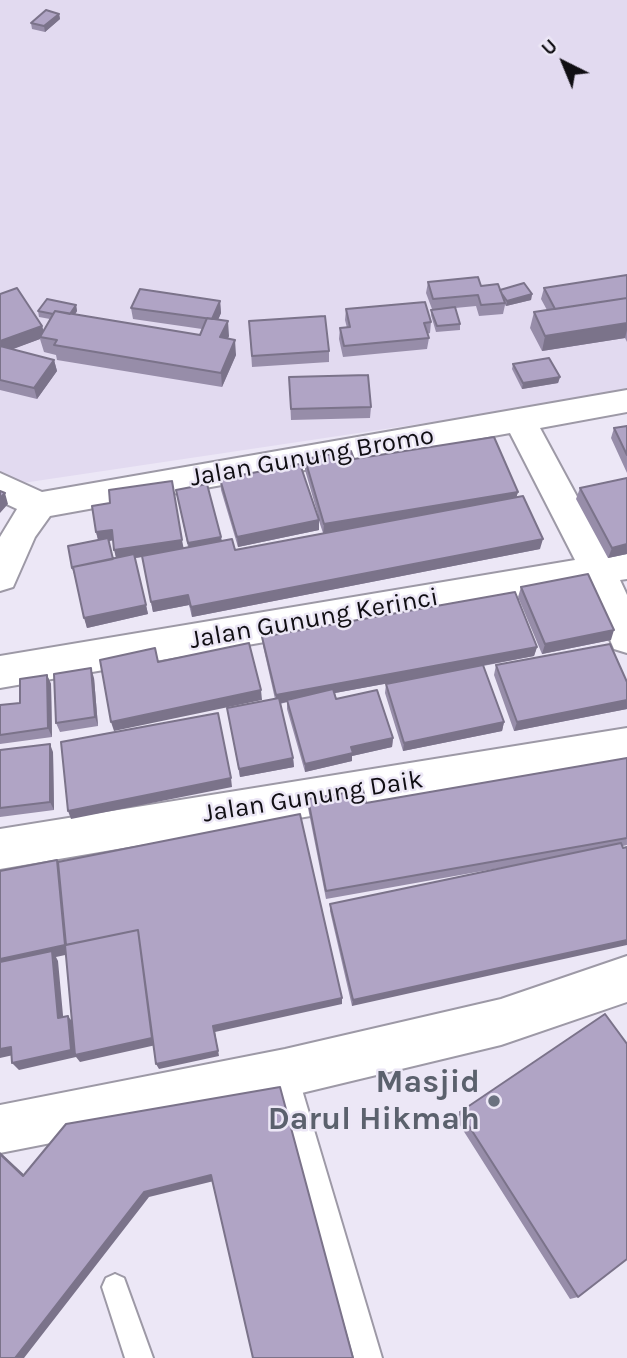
<!DOCTYPE html>
<style>
body{margin:0}
#map{position:relative;width:627px;height:1358px;overflow:hidden;background:#ece7f6;font-family:Karla,sans-serif}
canvas{display:block}
.north{position:absolute;left:529px;top:28px;width:70px;height:70px;-webkit-text-stroke:5px #ece7f6;paint-order:stroke;rotate:317deg;font-size:19px;font-weight:700;line-height:28px;text-align:center;color:#100e13}
.north::after{content:'';display:block;margin:auto;width:24px;height:32px;background:#100e13;clip-path:polygon(50% 0,100% 100%,50% 72%,0 100%)}
</style>
<div id="map">
<canvas width="627" height="1358"></canvas>
<div class="north">U</div>
</div>
<script>
const c = document.querySelector('canvas').getContext('2d');
c.lineJoin = 'round';
function fillPath(path, color) { c.fillStyle = color; c.fill(path, 'evenodd'); }
const toPath = rows => new Path2D(rows.map(r => 'M' + r).join(''));
function stroke(path, color, width, dash) { c.strokeStyle = color; c.lineWidth = width; c.lineCap = dash ? 'butt' : 'round'; c.setLineDash(dash || []); c.stroke(path); }
function write(font, color, halo, rows, align = 'center') {
  c.font = font + ' Karla,sans-serif'; c.lineWidth = 5; c.setLineDash([]); c.textBaseline = 'middle'; c.strokeStyle = halo; c.fillStyle = color; for (const [text, x, y, turn = 0] of rows) {
    c.save(); c.translate(x, y); c.rotate((+turn || 0) * Math.PI / 180); c.textAlign = isNaN(turn) ? turn : align; if (halo) c.strokeText(text, 0, 0); c.fillText(text, 0, 0); c.restore();
  }
}
fillPath(toPath([
 [0,0,627,0,627,393,16,484,0,476]
]), '#e2daf0');
const service = toPath([
 [285,1061,293,1065,297,1073,382,1358,354,1358,273,1073,277,1065,285,1061],
 [115,1274,124,1278,153,1358,125,1358,102,1287,106,1278,115,1274]
]);
const minor = toPath([
 [627,390,627,412,540,428,608,554,627,551,627,579,620,580,627,595,627,653,614,649,587,586,0,688,0,656,575,560,510,433,50,516,35,537,13,587,0,591,0,537,17,509,0,501,0,473,42,492,627,390],
 [627,728,627,762,0,869,0,829,627,728],
 [627,956,627,1002,501,1045,285,1097,0,1153,0,1105,285,1049,501,999,627,956]
]);
stroke(service, '#9d99a6', 4);
stroke(minor, '#9d99a6', 4);
fillPath(service, '#fff');
fillPath(minor, '#fff');
fillPath(toPath([
 [59,14,60,19,45,32,32,29,31,23],
 [627,275,627,342,625,338,542,351,530,328,534,312,547,310,541,299,544,288],
 [428,282,481,286,500,290,532,294,531,300,506,306,505,305,503,314,479,316,476,306,455,308,460,324,460,330,436,332,431,315,432,309,426,293],
 [0,294,42,326,44,331,50,319,39,317,38,311,76,305,77,311,75,315,200,335,202,329,133,319,131,308,220,301,221,313,218,320,229,336,228,338,236,355,222,387,57,360,56,355,44,352,40,339,12,349,54,360,57,371,37,399,0,390],
 [346,309,431,322,430,333,427,334,429,338,427,349,343,357,339,339,340,328,347,328,345,320],
 [249,321,329,351,329,362,252,367],
 [513,364,560,377,558,383,522,389,512,369],
 [289,377,371,407,370,418,291,420],
 [627,426,627,473,611,438,614,428],
 [305,459,354,459,518,492,516,497,540,549,192,617,189,605,153,612,142,557,135,558,148,614,87,628,75,574,74,574,98,540,96,532,183,548,188,547,176,490,221,537,222,541,235,550,323,533,319,521,319,530,238,547,221,490,220,479,318,515,305,470],
 [113,540,116,558,113,559,109,541],
 [627,478,627,554,608,558,576,499,580,488],
 [521,587,611,640,542,654,518,597],
 [262,637,537,647,534,656,483,666,504,722,502,731,403,751,385,693,386,684,412,679,335,693,336,699,393,738,392,747,352,756,352,761,305,772,287,709,287,702,280,704,293,758,294,767,240,777,227,708,275,699,263,646],
 [496,665,627,682,627,709,514,731,494,675],
 [47,675,51,684,52,737,0,744,0,705,20,703],
 [94,678,98,726,60,732,56,723],
 [0,750,53,752,54,810,0,817],
 [627,758,627,845,623,846,352,1006,330,911,330,904,505,867,326,899,308,808,308,799,366,803],
 [460,1112,578,1297,570,1299,456,1119]
]), '#978da9');
fillPath(toPath([
 [59,14,60,19,45,32,44,26],
 [532,294,531,300,506,306,507,301],
 [220,301,221,313,213,331,212,320],
 [76,305,77,311,69,323,68,317],
 [228,321,229,336,222,352,220,337],
 [627,323,627,330,625,338,542,351,545,336],
 [42,326,45,337,40,337,40,339,0,354,0,341],
 [235,340,236,355,222,387,221,373],
 [54,360,57,371,37,399,34,388],
 [560,377,558,383,522,389,523,383],
 [518,492,515,502,323,535,324,524],
 [5,493,8,504,0,513,0,498],
 [319,520,319,530,238,547,237,537],
 [112,530,114,540,109,541,114,565,74,574,72,568,99,543,96,532],
 [221,537,222,548,190,554,188,543],
 [543,539,540,549,192,617,191,607],
 [182,540,184,550,117,561,114,550],
 [627,544,627,554,608,558,612,548],
 [188,595,189,605,153,612,151,602],
 [146,605,148,614,87,628,84,618],
 [614,630,611,640,542,654,545,644],
 [537,647,534,656,276,704,276,695],
 [91,668,94,678,98,726,95,717],
 [47,675,51,684,52,737,48,728],
 [261,690,262,700,114,731,111,722],
 [627,700,627,709,514,731,517,722],
 [504,722,502,731,403,751,404,743],
 [393,738,392,747,352,756,352,761,305,772,305,764,351,747],
 [50,744,53,752,54,810,50,802],
 [293,758,294,767,240,777,239,769],
 [231,778,232,787,71,819,68,811],
 [57,860,62,870,70,947,138,932,138,930,142,939,156,1045,80,1062,76,1057,19,1070,12,1063,71,1050,68,1016,74,1024,76,1055,152,1038,139,939,56,957,58,961,64,1026,58,1018,53,958,0,969,0,959,65,945],
 [627,940,627,945,352,1006,353,1000],
 [342,998,342,1004,215,1032,219,1056,159,1069,156,1064,213,1026],
 [11,1047,18,1054,0,1058,0,1049],
 [0,1152,31,1181,23,1176,0,1154],
 [211,1175,214,1181,149,1197,24,1358,15,1358,144,1192]
]), '#7b738a');
const building = toPath([
 [46,10,59,14,44,26,31,23,46,10],
 [627,275,627,298,555,309,544,288,627,275],
 [478,277,481,286,498,284,505,303,481,305,478,295,433,299,428,282,478,277],
 [524,283,532,294,507,301,502,294,500,290,524,283],
 [17,288,42,326,0,341,0,294,17,288],
 [140,289,220,301,212,319,131,308,140,289],
 [627,298,627,323,545,336,534,312,627,298],
 [47,299,76,305,70,314,55,311,53,314,38,311,47,299],
 [425,302,431,322,424,323,429,338,344,346,340,328,350,327,346,309,425,302],
 [455,307,460,324,437,326,431,310,455,307],
 [55,311,200,335,207,318,228,321,220,337,235,340,221,373,54,345,57,340,40,337,55,311],
 [325,316,329,351,252,356,249,321,325,316],
 [0,346,54,360,34,388,0,380,0,346],
 [549,358,560,377,523,383,513,364,549,358],
 [368,375,371,407,291,409,289,377,368,375],
 [627,426,627,455,614,428,627,426],
 [494,437,518,492,324,524,305,459,351,451,354,459,494,437],
 [300,464,319,520,237,537,220,479,300,464],
 [627,478,627,544,612,548,580,488,627,478],
 [172,481,182,540,114,550,112,530,96,532,92,506,110,503,109,490,172,481],
 [207,484,221,537,188,543,176,490,207,484],
 [0,491,5,493,0,498,0,491],
 [523,496,543,539,191,607,188,595,151,602,142,556,232,539,235,550,523,496],
 [108,538,113,559,73,567,72,568,68,546,108,538],
 [134,554,146,605,84,618,73,567,134,554],
 [588,574,614,630,545,644,521,587,588,574],
 [515,592,537,647,276,695,262,637,515,592],
 [249,643,261,690,111,722,100,660,155,648,158,662,249,643],
 [610,644,627,682,627,700,517,722,496,665,610,644],
 [483,665,504,722,404,743,386,684,483,665],
 [91,668,95,717,56,723,54,674,91,668],
 [47,675,48,728,0,735,0,705,20,703,20,679,47,675],
 [333,689,336,699,377,690,393,738,351,747,353,753,305,764,287,700,333,689],
 [279,698,293,758,239,769,227,708,279,698],
 [218,713,231,778,68,811,61,742,218,713],
 [50,744,50,802,0,808,0,750,50,744],
 [627,758,627,838,326,891,308,799,363,790,366,803,627,758],
 [300,814,342,998,213,1026,218,1051,156,1064,138,930,66,945,58,862,300,814],
 [621,843,623,848,627,847,627,940,353,1000,330,904,621,843],
 [57,860,65,945,0,959,0,871,57,860],
 [138,930,152,1038,75,1055,65,945,138,930],
 [52,951,58,1018,68,1016,71,1050,12,1063,11,1047,0,1049,0,962,52,951],
 [605,1014,627,1044,627,1259,578,1297,460,1112,605,1014],
 [280,1087,353,1358,253,1358,211,1175,144,1192,15,1358,0,1358,0,1154,23,1176,66,1124,280,1087]
]);
fillPath(building, '#b0a4c5');
stroke(building, '#7b738a', 2);
for (const [x, y, r, color] of [
 [494,1101,7,"#6b7280"]
]) { const dot = new Path2D(); dot.arc(x, y, r, 0, 2 * Math.PI); c.fillStyle = color; c.fill(dot); stroke(dot, '#ece7f6', 2.5); }
write('26px', '#100e13', '#ece7f6', [
 ["Jalan Gunung Bromo",312,457,-10],
 ["Jalan Gunung Kerinci",314,619,-10],
 ["Jalan Gunung Daik",313,797,-9]
]);
write('bold 32px', '#5b616d', '#ece7f6', [
 ["Masjid",480,1083],
 ["Darul Hikmah",480,1120]
], 'right');
</script>
